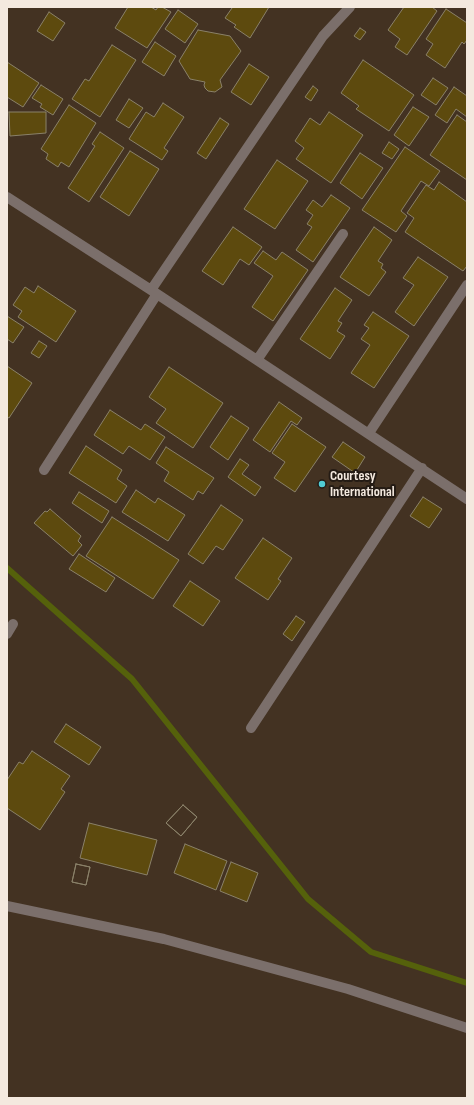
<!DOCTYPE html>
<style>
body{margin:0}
#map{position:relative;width:474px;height:1105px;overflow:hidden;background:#433222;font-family:"Sofia Sans Condensed",sans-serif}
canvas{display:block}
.frame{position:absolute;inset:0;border:8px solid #f4e9df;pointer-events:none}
</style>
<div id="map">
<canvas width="474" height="1105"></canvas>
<div class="frame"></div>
</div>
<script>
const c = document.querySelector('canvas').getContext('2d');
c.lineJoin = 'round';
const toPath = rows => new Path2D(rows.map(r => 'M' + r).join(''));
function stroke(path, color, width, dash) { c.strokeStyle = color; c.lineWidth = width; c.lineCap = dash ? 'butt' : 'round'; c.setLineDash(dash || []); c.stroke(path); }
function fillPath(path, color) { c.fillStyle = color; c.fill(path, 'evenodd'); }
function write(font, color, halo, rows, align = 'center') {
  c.font = font + ' "Sofia Sans Condensed",sans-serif'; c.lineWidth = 4; c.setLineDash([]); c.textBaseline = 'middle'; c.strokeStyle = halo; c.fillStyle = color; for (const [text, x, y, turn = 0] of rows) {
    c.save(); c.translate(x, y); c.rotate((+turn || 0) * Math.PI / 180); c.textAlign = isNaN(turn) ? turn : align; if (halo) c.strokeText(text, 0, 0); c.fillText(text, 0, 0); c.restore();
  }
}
stroke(toPath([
 [7,568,132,679,308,899,371,952,467,983]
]), '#55610b', 6);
const building = toPath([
 [128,7,151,7,156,10,158,7,162,7,171,12,147,48,115,28,128,7],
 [231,7,269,7,250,38,234,27,236,25,225,18,232,8,231,7],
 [404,7,432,7,437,11,407,55,395,47,400,39,388,30,404,7],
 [446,9,467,23,467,40,464,44,462,42,445,68,426,55,433,44,426,39,446,9],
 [178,10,198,24,185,43,165,29,178,10],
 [49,12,65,23,53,41,37,31,49,12],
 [360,28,366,32,360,40,354,36,360,28],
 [198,30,230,36,241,51,220,80,222,87,215,92,208,91,205,88,204,85,205,82,190,79,179,61,198,30],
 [155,42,176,56,164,76,142,62,155,42],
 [112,45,136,60,100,117,72,99,85,79,89,81,112,45],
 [363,60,414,95,389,131,356,109,359,106,341,93,363,60],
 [7,62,39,83,23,107,7,97,7,62],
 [249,64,269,77,251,105,231,92,249,64],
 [433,78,448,88,436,105,421,95,433,78],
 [41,85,63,99,53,115,40,107,42,104,32,98,41,85],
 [313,86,318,90,311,101,305,97,313,86],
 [454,87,467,96,467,117,456,109,447,123,435,115,454,87],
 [129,99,143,108,129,128,116,120,129,99],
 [163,103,184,117,164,148,168,151,162,160,129,139,146,112,154,117,163,103],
 [69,105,96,123,69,167,61,162,58,167,46,159,48,154,41,149,69,105],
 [413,107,429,117,409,146,394,135,413,107],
 [9,112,46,112,46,133,10,136,9,112],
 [329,112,363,135,331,183,296,159,304,148,295,141,310,118,320,125,329,112],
 [457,115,467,122,467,180,430,155,457,115],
 [220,118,229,124,206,159,197,153,220,118],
 [100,132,124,148,89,202,68,188,95,146,92,144,100,132],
 [389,142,399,149,392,159,382,153,389,142],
 [405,147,440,171,429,186,421,181,401,211,407,216,396,232,362,210,405,147],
 [130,151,159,169,129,216,100,197,130,151],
 [360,153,383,168,362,199,340,183,360,153],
 [277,160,308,181,275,229,244,209,277,160],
 [439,182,467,202,467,266,463,271,405,232,414,218,407,213,426,185,434,190,439,182],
 [331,195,350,208,313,262,296,250,312,227,307,224,313,215,306,210,313,200,322,207,331,195],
 [233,227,262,247,249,265,240,259,223,285,202,271,233,227],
 [374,227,392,240,378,261,383,264,381,268,386,272,369,296,340,277,374,227],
 [263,251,276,260,282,252,308,270,273,321,252,307,273,276,254,263,263,251],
 [418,257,448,277,414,326,395,312,414,285,403,278,418,257],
 [38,286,76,311,56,342,18,317,22,311,13,305,25,287,34,293,38,286],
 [335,288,352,300,338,321,342,323,337,331,345,336,330,359,300,339,335,288],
 [373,312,409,336,374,388,351,373,370,345,361,339,369,328,364,325,373,312],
 [7,316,24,327,13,343,7,339,7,316],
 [39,341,47,346,39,358,31,353,39,341],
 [7,366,32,383,9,418,7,417,7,366],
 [169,367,223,403,193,448,156,423,166,409,149,397,169,367],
 [279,402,302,418,297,425,291,421,270,452,253,440,279,402],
 [110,410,141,430,145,424,165,437,150,460,129,446,123,454,94,435,110,410],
 [231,416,249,428,228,460,210,447,231,416],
 [292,424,326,447,295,492,274,478,285,462,272,453,292,424],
 [343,442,365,457,355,473,332,457,343,442],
 [86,446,122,470,117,479,127,486,116,503,69,473,86,446],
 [166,447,214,478,203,494,198,491,193,500,164,481,169,472,156,463,166,447],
 [240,459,249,465,242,474,261,487,255,496,228,477,240,459],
 [136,490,155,503,158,498,185,515,168,541,122,512,136,490],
 [79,492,109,511,102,523,72,503,79,492],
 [423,497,442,509,429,528,410,516,423,497],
 [221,505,243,520,223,550,216,546,203,564,188,554,221,505],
 [50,509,81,536,78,541,82,545,73,556,34,523,45,511,47,512,50,509],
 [112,517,179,560,153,599,86,556,112,517],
 [263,538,292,558,278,579,281,581,268,600,235,578,263,538],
 [79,554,115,578,106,592,69,569,79,554],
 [190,581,220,601,203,626,173,606,190,581],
 [296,616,305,622,292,641,283,634,296,616],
 [66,724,101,747,89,765,54,742,66,724],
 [32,751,70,776,61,789,65,792,40,830,7,808,7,780,19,762,23,764,32,751],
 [183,805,197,817,181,836,166,823,183,805],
 [183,805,197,817,181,836,166,823,183,805],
 [89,823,157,840,147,875,80,858,89,823],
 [185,844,227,861,216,890,174,873,185,844],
 [231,862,258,873,247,902,220,891,231,862],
 [76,864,90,867,86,885,72,882,76,864],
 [76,864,90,867,86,885,72,882,76,864]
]);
fillPath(building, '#5d4a0e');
stroke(building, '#8a8169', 1);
stroke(toPath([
 [7,197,151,290,467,499],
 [151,290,323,36,350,7],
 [257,360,343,234],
 [369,433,467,285],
 [44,470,157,294],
 [7,634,13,624],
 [251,728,422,468],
 [7,906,164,939,348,989,467,1028]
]), '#7b6f6b', 10);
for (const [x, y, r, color] of [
 [322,484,4,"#51ccd4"]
]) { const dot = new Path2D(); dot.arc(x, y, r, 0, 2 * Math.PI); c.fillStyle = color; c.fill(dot); stroke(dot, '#241b14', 1.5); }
write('bold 14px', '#f4e9df', '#241b14', [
 ["Courtesy",330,476],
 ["International",330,492]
], 'left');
</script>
